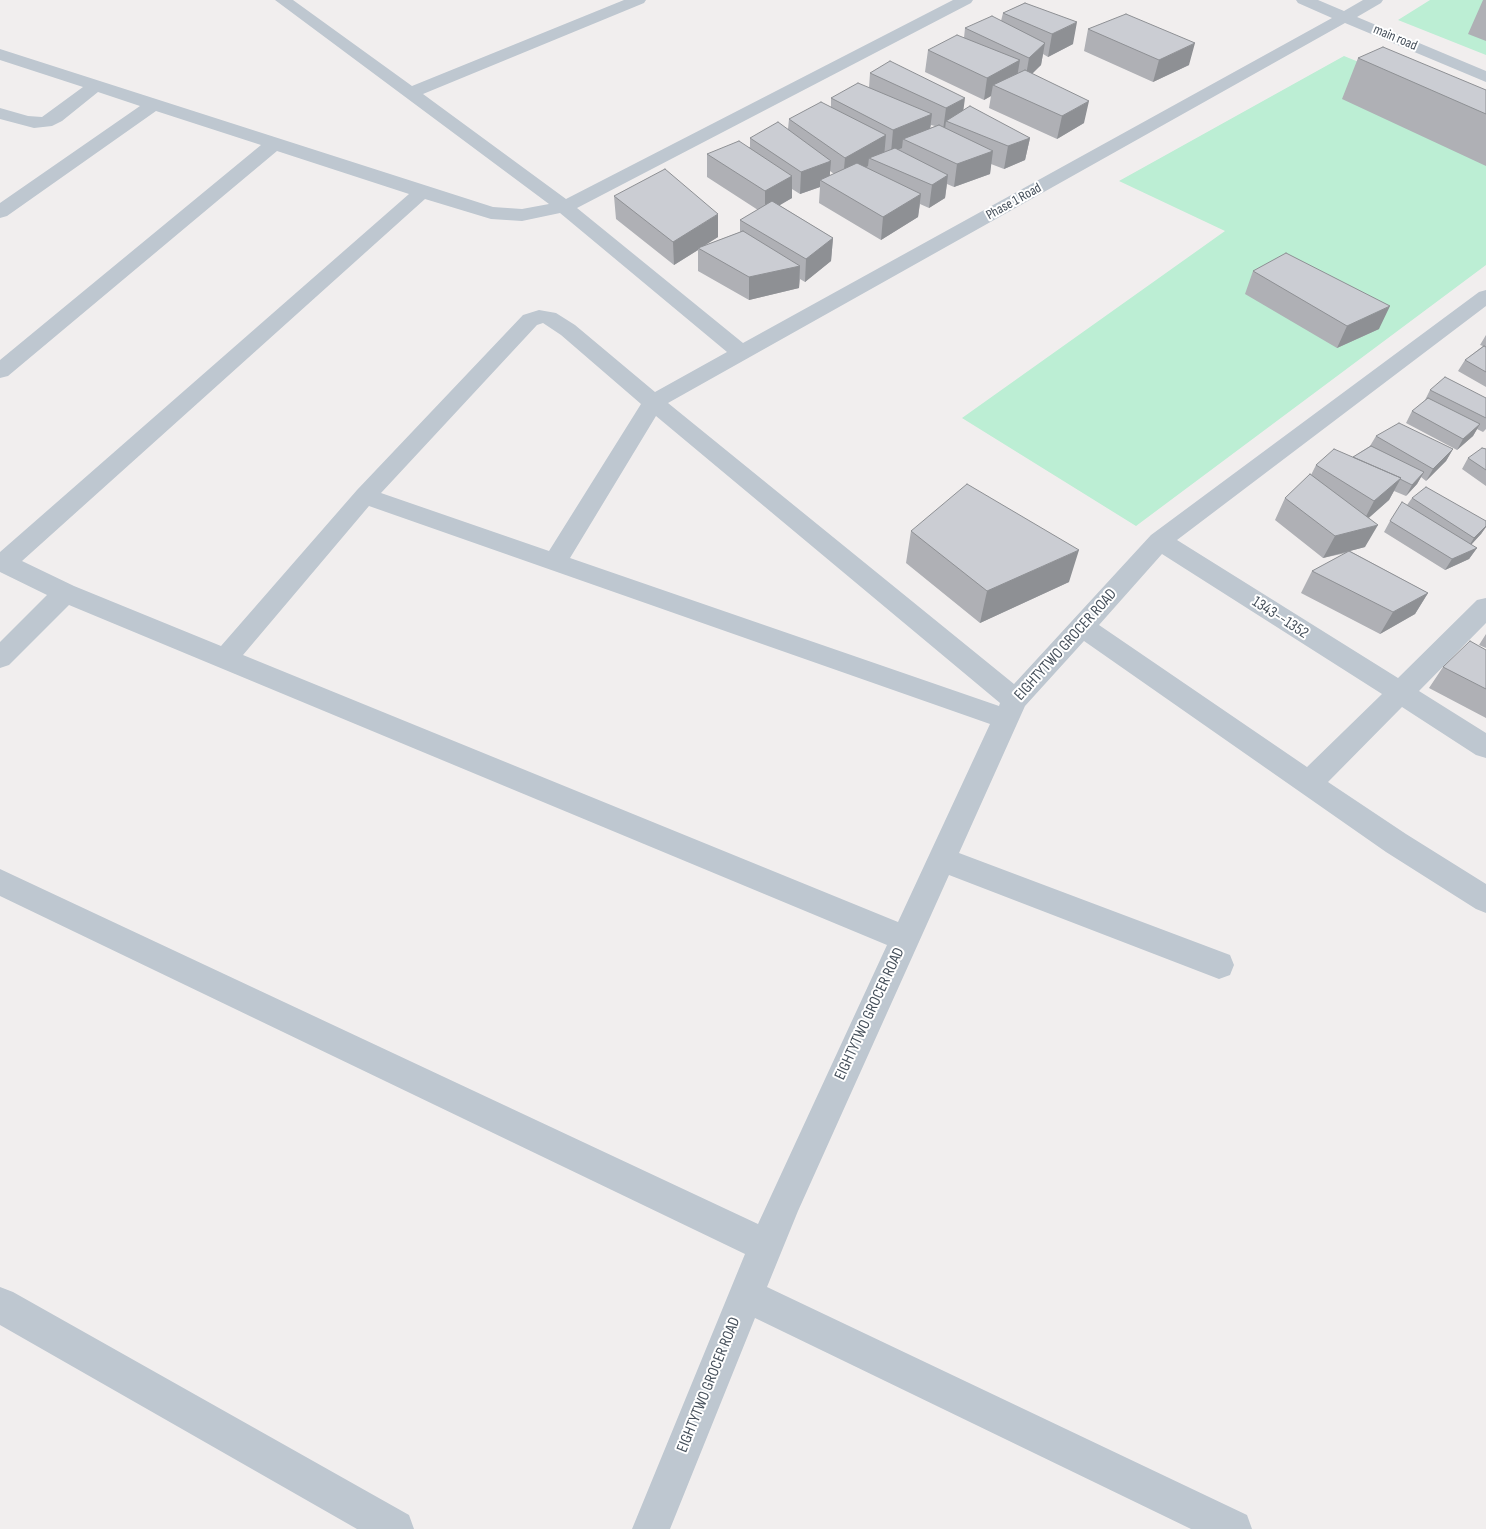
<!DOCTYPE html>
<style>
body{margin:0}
canvas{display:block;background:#f1eeee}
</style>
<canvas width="1486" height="1529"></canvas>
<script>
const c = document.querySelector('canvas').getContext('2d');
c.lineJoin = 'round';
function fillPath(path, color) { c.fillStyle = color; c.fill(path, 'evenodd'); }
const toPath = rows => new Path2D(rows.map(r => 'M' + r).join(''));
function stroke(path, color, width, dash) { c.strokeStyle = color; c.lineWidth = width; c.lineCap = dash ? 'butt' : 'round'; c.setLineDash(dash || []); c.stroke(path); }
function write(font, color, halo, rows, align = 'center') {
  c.font = font + ' "Sofia Sans Condensed",sans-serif'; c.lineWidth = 4; c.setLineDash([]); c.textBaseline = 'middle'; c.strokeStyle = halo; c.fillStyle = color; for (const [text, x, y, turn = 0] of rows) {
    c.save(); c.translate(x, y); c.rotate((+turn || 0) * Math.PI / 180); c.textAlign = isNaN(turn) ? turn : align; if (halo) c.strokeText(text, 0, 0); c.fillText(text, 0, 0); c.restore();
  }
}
fillPath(toPath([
 [1430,0,1486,0,1486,55,1398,20],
 [1344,56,1486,114,1486,265,1136,526,962,418,1225,231,1119,181]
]), '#bceed4');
fillPath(toPath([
 [275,0,293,0,412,86,624,0,646,0,644,3,423,94,566,199,953,0,973,0,971,3,577,208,743,343,1332,18,1298,3,1296,0,1318,0,1344,11,1363,0,1383,0,1381,3,1357,17,1486,71,1486,82,1345,23,668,403,1014,684,1151,535,1479,292,1486,290,1486,306,1177,540,1398,678,1477,600,1486,598,1486,623,1419,691,1486,733,1486,758,1476,755,1402,707,1328,782,1406,834,1486,884,1486,913,1476,909,1386,852,1084,641,1025,706,959,853,1230,955,1234,965,1230,975,1219,979,949,875,798,1211,767,1287,1247,1515,1252,1529,1191,1529,755,1318,670,1529,632,1529,745,1254,0,896,0,869,758,1224,887,945,69,605,9,665,0,668,0,642,47,595,0,572,0,552,409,194,277,151,8,376,0,378,0,360,261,145,156,111,7,216,0,218,0,203,140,106,98,92,62,121,52,126,34,128,0,119,0,108,28,116,42,117,83,87,0,60,0,49,493,207,522,209,549,204,275,0],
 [425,199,491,219,522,221,560,213,727,352,655,392,575,325,556,313,539,310,523,315,357,490,221,646,74,586,22,561,425,199],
 [543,323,561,335,641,404,549,551,381,493,537,325,543,323],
 [656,416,1000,703,999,706,570,558,656,416],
 [369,506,990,724,898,922,243,655,369,506],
 [1162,554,1382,694,1307,767,1099,625,1162,554],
 [0,1287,13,1292,409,1515,414,1529,357,1529,0,1325,0,1287]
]), '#bec7d0');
fillPath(toPath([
 [1483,0,1486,0,1486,41,1468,34],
 [1025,3,1073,44,1048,57,1043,54,1041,65,1032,73,1084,123,1057,139,989,108,991,96,984,100,925,72,928,50,964,38,965,28,1001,21,1003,13],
 [1088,29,1189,65,1153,82,1084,51],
 [1358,58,1486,90,1486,166,1342,99],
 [870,73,963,110,1030,138,1025,160,1004,169,991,164,990,174,954,187,947,184,945,198,929,208,920,204,918,217,881,240,819,203,820,187,800,194,792,189,792,198,779,205,833,238,831,261,805,282,800,279,799,288,749,300,698,271,698,250,674,265,616,219,614,196,718,237,703,246,740,232,740,220,758,210,707,177,707,154,750,147,750,138,788,129,789,119,831,107,831,98,869,88],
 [931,125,935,126,930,128],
 [830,171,834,174,830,176],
 [1253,271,1379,329,1337,348,1245,294],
 [1486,335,1486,387,1458,371,1465,360,1483,346,1480,345],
 [1430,390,1486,398,1486,429,1483,432,1477,429,1473,436,1457,450,1406,423,1412,411,1424,402],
 [1376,436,1453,449,1446,461,1426,481,1421,477,1417,484,1406,496,1394,491,1389,500,1368,518,1365,547,1350,551,1428,593,1415,614,1380,634,1301,593,1312,571,1346,553,1323,558,1275,520,1285,498,1311,475,1316,465,1353,457,1370,446],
 [1486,449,1486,486,1462,469,1468,458],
 [1412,498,1486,521,1486,527,1481,534,1471,545,1477,548,1469,559,1445,570,1384,532,1390,521,1407,505],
 [911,531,1069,582,980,623,906,563],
 [1486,634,1486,648,1479,645],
 [1486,650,1486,718,1429,688,1443,667]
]), '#afb0b5');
fillPath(toPath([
 [1077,22,1073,44,1048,57,1052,34],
 [1045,43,1041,65,1025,81,1029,58],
 [1195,43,1189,65,1153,82,1159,60],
 [1020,60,1016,83,993,85,991,96,984,100,987,78],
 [965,98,962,121,946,121,945,129,943,130,946,108],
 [1089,101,1084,123,1057,139,1062,116],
 [932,114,929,137,903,139,902,148,891,153,893,130],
 [886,135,884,157,869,158,868,166,843,180,845,158],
 [1030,138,1025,160,1004,169,1008,146],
 [993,151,990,174,954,187,957,164],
 [831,161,829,184,820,180,820,187,800,194,801,172],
 [948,175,945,198,929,208,932,185],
 [792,176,792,198,765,214,765,191],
 [921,194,918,217,881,240,883,217],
 [718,214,718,237,699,249,698,248,698,250,674,265,673,242],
 [833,238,831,261,805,282,806,259],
 [800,266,799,288,749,300,749,277],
 [1390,306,1379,329,1337,348,1347,326],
 [1480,424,1473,436,1457,450,1463,439],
 [1453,449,1446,461,1426,481,1433,469],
 [1424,472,1417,484,1406,496,1412,485],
 [1401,478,1389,500,1362,524,1374,501],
 [1378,525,1365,547,1323,558,1335,536],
 [1486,526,1486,527,1481,534,1467,549,1474,538],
 [1477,548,1469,559,1445,570,1452,559],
 [1079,550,1069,582,980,623,987,591],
 [1428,593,1415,614,1380,634,1393,612]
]), '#8e9094');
const building = toPath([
 [1025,3,1077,22,1052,34,1003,13,1025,3],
 [1126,14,1195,43,1159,60,1088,29,1126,14],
 [992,16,1045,43,1029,58,965,28,992,16],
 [957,35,1020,60,987,78,928,50,957,35],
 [1383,47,1486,90,1486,114,1358,58,1383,47],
 [890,61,965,98,946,108,870,73,890,61],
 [1025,70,1089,101,1062,116,993,85,1025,70],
 [858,83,932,114,893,130,831,98,858,83],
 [821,102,886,135,845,158,789,119,821,102],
 [970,106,1030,138,1008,146,946,121,970,106],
 [778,122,831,161,801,172,750,138,778,122],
 [939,125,993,151,957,164,903,139,939,125],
 [739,141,792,176,765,191,707,154,739,141],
 [895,148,948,175,932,185,869,158,895,148],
 [857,163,921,194,883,217,820,180,857,163],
 [665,169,718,214,673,242,614,196,665,169],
 [772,201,833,238,806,259,740,220,772,201],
 [743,231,800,266,749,277,698,248,743,231],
 [1286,253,1390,306,1347,326,1253,271,1286,253],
 [1484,346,1486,347,1486,372,1465,360,1484,346],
 [1445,377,1486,398,1486,418,1430,390,1445,377],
 [1428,398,1480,424,1463,439,1412,411,1428,398],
 [1399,423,1453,449,1433,469,1376,436,1399,423],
 [1371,446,1424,472,1412,485,1400,479,1401,478,1353,457,1371,446],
 [1482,448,1486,449,1486,470,1468,458,1482,448],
 [1334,449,1401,478,1374,501,1316,465,1334,449],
 [1310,474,1378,525,1335,536,1285,498,1310,474],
 [967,484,1079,550,987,591,911,531,967,484],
 [1426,487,1486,521,1486,526,1474,538,1412,498,1426,487],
 [1402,502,1477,548,1452,559,1390,521,1402,502],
 [1349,551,1428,593,1393,612,1312,571,1349,551],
 [1470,641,1486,650,1486,689,1443,667,1470,641]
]);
fillPath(building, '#cbcdd3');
stroke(building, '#8e9094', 1);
write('14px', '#46505b', '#fff', [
 ["main road",1395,38,23],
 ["Phase 1 Road",1014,202,-29]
]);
write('16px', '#46505b', '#fff', [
 ["1343--1352",1280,618,33],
 ["EIGHTYTWO GROCER ROAD",1066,645,-48],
 ["EIGHTYTWO GROCER ROAD",870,1014,-65],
 ["EIGHTYTWO GROCER ROAD",709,1385,-68]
]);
</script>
